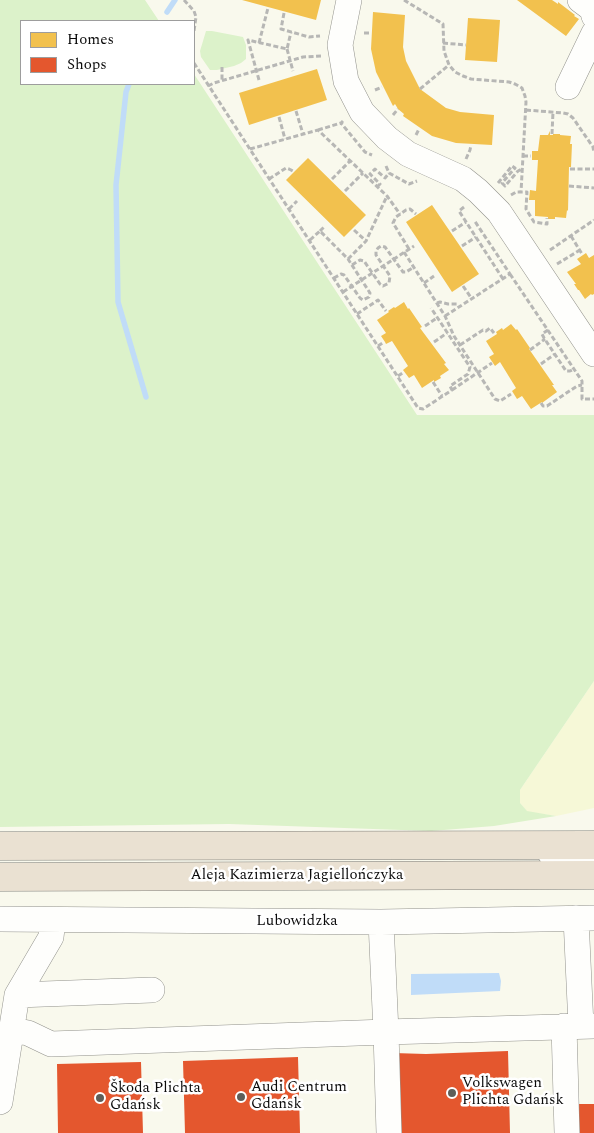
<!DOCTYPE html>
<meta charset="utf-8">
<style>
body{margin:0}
#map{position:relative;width:594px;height:1133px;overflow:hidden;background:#f9f9ed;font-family:Spectral,serif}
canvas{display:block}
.legend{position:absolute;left:20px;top:20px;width:175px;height:65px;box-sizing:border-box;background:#fff;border:1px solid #9d9d9d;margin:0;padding:6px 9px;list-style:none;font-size:15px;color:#0a0a0a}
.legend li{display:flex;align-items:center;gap:10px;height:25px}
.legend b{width:25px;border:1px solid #9d9d9d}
</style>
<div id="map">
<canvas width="594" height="1133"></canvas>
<ul class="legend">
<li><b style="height:14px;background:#f2c14e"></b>Homes</li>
<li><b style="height:14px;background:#e4572e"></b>Shops</li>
</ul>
</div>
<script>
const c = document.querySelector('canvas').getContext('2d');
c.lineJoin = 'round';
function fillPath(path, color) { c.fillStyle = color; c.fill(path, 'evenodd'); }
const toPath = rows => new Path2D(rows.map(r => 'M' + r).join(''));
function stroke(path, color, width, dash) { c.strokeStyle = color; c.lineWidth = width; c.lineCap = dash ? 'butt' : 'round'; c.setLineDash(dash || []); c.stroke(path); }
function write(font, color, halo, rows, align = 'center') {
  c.font = font + ' Spectral,serif'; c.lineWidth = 5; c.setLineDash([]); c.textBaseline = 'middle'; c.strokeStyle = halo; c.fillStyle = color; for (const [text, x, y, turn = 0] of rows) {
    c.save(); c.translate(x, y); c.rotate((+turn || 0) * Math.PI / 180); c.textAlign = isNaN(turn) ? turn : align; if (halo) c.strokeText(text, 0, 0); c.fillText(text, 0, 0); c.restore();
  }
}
fillPath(toPath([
 [594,681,594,808,556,816,527,812,520,803,520,790]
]), '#f6f8d7');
fillPath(toPath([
 [0,0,145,0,159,21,21,21,21,84,194,84,194,74,417,415,594,415,594,681,520,790,520,803,527,811,556,816,494,826,431,831,229,824,0,827],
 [206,31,212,31,243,37,246,45,246,59,241,63,234,66,217,70,210,70,201,57,200,51]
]), '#dcf2ca');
fillPath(toPath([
 [499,973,501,981,500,991,411,995,411,974]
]), '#c0dcf8');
fillPath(toPath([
 [242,0,321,0,316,20],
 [517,0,552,0,558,4,558,2,575,15,574,16,579,19,566,36],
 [373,12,405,15,403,47,406,61,420,89,446,108,460,112,494,115,492,145,456,143,432,136,403,116,404,114,398,109,395,104,393,106,376,72,371,49],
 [468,18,500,20,497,62,465,60],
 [317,69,327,100,249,125,239,93],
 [550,131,550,135,553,135,553,134,560,134,560,135,571,136,570,144,572,144,571,167,569,167,568,211,567,210,566,218,555,217,555,219,548,219,548,217,535,216,535,200,529,200,530,190,536,191,538,160,532,160,532,151,538,151,540,135,548,135],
 [308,158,366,215,344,237,286,180],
 [432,205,479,274,452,292,406,222],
 [586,253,589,258,594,255,594,294,592,295,591,294,585,299,579,290,578,290,574,284,576,284,567,272,581,264,577,259],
 [404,302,408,309,409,308,422,327,420,328,446,363,444,364,449,370,440,376,441,378,434,382,434,380,422,388,414,375,409,378,403,370,408,366,392,341,386,344,385,342,381,336,386,333,377,320,389,312,388,311,394,307,395,308],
 [511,324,516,330,517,329,530,348,529,349,554,385,552,385,557,392,542,403,542,402,531,409,522,396,517,399,512,391,516,388,500,362,495,366,489,357,494,354,486,341,497,334,496,332,502,328,503,330]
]), '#f2c14e');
fillPath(toPath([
 [508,1051,510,1133,396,1133,393,1053,426,1054],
 [298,1057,300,1133,185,1133,183,1061],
 [141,1062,143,1133,58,1133,57,1064],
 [572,1104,594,1104,594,1133,573,1133]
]), '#e4572e');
stroke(toPath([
 [167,12,175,0],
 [129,84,126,92,116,185,118,302,146,397]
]), '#c0dcf8', 5.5);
const minor = toPath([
 [349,0,340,45,346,81,362,112,387,138,408,154,463,179,478,191,499,212,594,354],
 [580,0,592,9,594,16],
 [568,87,594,33],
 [550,853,594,861],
 [576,918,581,1026],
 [0,919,381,922,594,918],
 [381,922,386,1032,389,1133],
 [17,995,152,990],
 [564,1026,567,1133],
 [12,1030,28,1033,51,1044,386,1032,594,1026],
 [0,1102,17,995,51,937,53,920]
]);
const highway = toPath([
 [0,846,594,845],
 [0,877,594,875]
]);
stroke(minor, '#92928c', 26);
stroke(highway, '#7f7f7a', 29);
stroke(toPath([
 [184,0,194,11,196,17,194,31],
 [404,0,443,24,444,51,449,65,455,72,463,76,471,79,509,82,515,84,522,88,525,96,526,102,521,192],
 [284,13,281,29,309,37,320,36],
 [364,33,371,33],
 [259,43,268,8],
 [443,43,466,45],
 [287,49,293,71],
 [194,63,418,408,423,409,452,390,450,386,468,374,470,367,431,308],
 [222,67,222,80],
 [259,80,248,40,287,49,291,32],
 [208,86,214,83,303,57,321,56],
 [420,89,449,65],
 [375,90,382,87],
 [526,110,563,113,568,114,573,118,593,147,594,153],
 [296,111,303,134],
 [393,115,398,109],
 [279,117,285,139],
 [343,121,341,123,365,152,372,155],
 [318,130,341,123],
 [552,134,553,112],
 [416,135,419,129],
 [250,149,318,130,387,196,400,214],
 [523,156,531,156],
 [466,159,470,150,471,145],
 [386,166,389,173,409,184,417,181],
 [570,169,594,169],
 [269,179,286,168,289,169,293,171],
 [332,179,350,161],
 [498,183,512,166,515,168,502,183,505,186,518,171,522,169],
 [569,186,594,188],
 [377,187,380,184,370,174,375,169,385,178,389,173],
 [345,191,363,173],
 [511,195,516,192,527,192,526,209,534,222,547,224,547,218],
 [464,207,459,211,503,279],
 [289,209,297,201],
 [354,230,366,241],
 [320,231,324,227],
 [452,231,466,222],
 [571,236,582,254],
 [310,240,320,231,348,259,370,293,369,297,363,300,360,298,344,275,341,274,334,278],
 [462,246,476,237],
 [409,249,393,223,396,217,406,210,410,209,416,214],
 [550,250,594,220],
 [404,252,445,316,454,336,495,399,500,401,511,394],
 [348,259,366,241,387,196],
 [557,264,580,250],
 [352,265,360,260,364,261,380,284,383,286,389,283,390,276,376,255,376,251,378,248,381,246,385,247,403,272,406,272,414,267],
 [510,274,582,381,582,399,594,399],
 [424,283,434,276],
 [463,286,472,299],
 [343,292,414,246],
 [437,303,440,302,448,304,457,304,459,307],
 [357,314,378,300,386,311],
 [445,316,510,274,474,220],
 [425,326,437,318],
 [548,330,542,334,544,338,566,371,570,371,574,369],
 [434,342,447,333],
 [460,345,483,330,486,331,490,328,494,333],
 [378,346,384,342],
 [530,350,545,339],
 [541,364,555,354],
 [398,376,404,372],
 [433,382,442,396],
 [452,390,492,363],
 [541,403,543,406,547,406,577,386,582,385]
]), '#b7b7b5', 3, [5, 2.5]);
stroke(minor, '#fefefc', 25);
stroke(highway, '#eae1d2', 28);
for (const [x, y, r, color] of [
 [452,1093,5,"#5e5e59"],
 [241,1097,5,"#5e5e59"],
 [100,1098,5,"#5e5e59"]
]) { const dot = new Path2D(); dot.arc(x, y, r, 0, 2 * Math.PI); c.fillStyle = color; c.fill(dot); stroke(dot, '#fff', 2); }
write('15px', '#0a0a0a', '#fff', [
 ["Aleja Kazimierza Jagiellończyka",297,876],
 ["Lubowidzka",297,922]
]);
write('15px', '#0a0a0a', '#fff', [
 ["Volkswagen",462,1084],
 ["Plichta Gdańsk",462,1101],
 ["Audi Centrum",251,1088],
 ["Gdańsk",251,1105],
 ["Škoda Plichta",110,1089],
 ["Gdańsk",110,1106]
], 'left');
</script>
